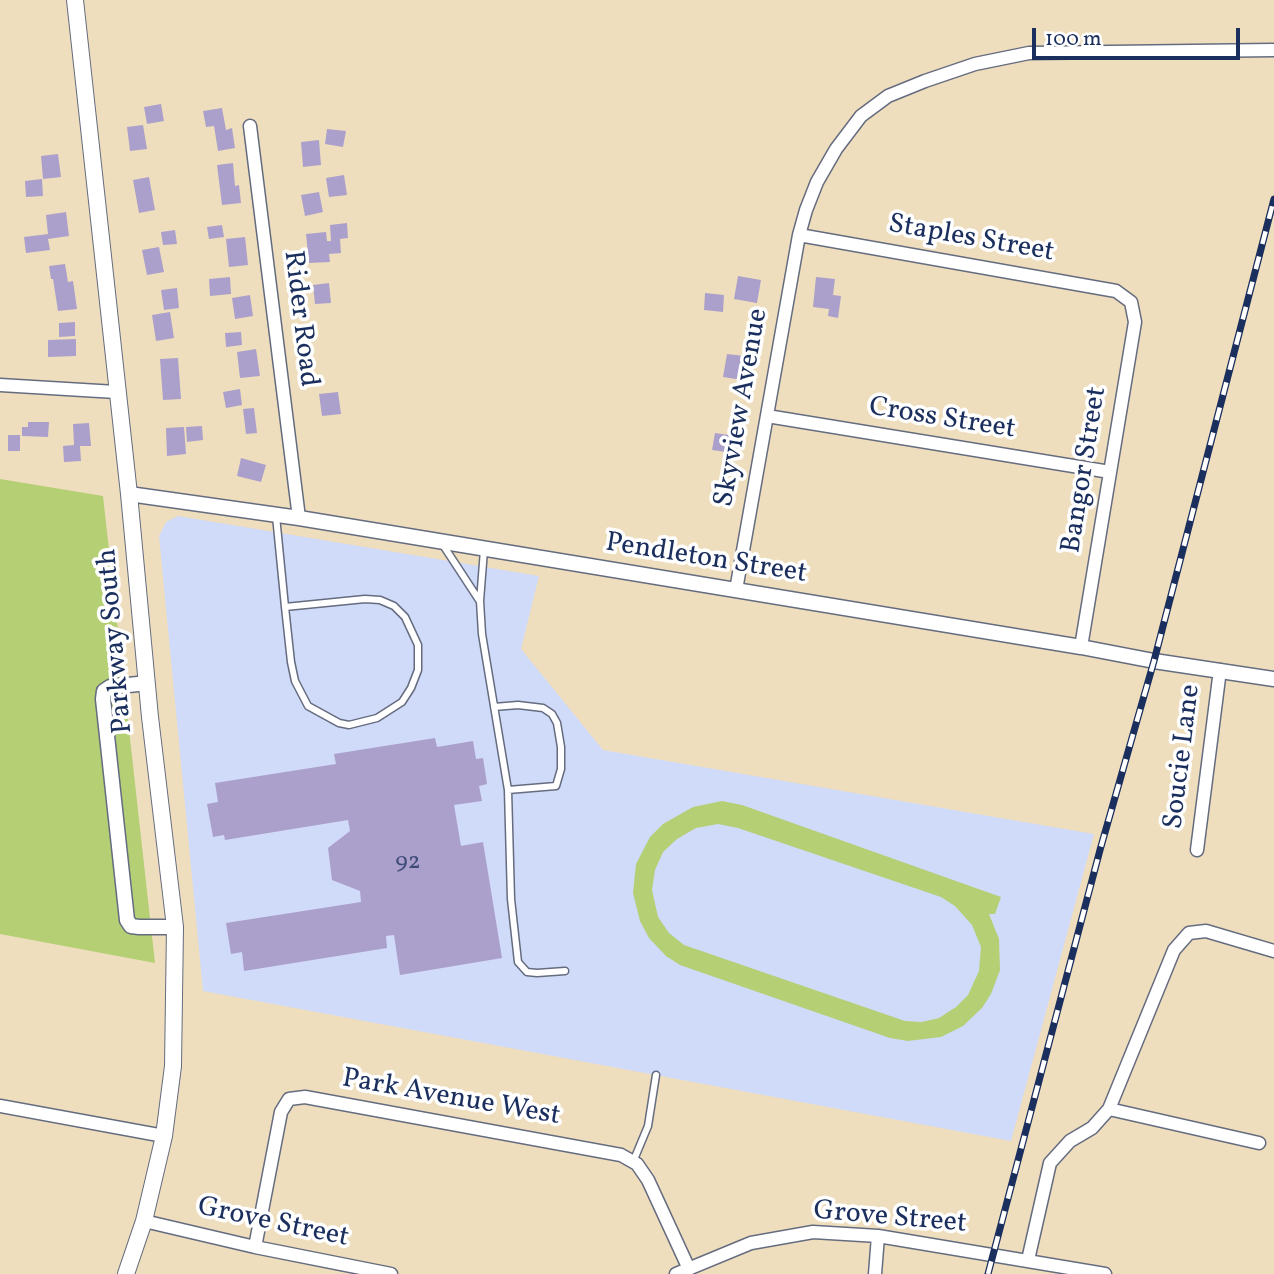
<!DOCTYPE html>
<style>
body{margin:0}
#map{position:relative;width:1274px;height:1274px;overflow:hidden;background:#efdebd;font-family:Vollkorn,serif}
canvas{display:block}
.scale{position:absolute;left:1032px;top:28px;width:208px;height:32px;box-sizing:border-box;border:4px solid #1b2f5e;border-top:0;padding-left:9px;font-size:21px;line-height:24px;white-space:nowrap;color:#1b2f5e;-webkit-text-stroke:5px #fff;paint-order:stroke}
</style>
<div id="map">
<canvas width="1274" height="1274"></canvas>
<div class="scale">100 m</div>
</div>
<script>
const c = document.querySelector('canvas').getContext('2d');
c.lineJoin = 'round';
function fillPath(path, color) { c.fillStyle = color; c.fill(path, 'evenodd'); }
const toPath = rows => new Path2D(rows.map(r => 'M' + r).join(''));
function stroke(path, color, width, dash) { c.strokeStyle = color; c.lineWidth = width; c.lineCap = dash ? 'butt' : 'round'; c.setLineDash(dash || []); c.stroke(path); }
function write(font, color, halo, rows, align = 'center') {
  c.font = font + ' Vollkorn,serif'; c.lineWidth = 7; c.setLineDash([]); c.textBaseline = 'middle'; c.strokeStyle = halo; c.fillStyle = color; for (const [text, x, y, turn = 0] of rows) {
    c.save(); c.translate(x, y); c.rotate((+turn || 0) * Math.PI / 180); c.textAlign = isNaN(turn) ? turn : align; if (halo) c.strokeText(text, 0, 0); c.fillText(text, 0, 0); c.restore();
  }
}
fillPath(toPath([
 [178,516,539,576,521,649,603,750,1094,834,1011,1141,203,991,159,536,166,522]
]), '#d0daf9');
fillPath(toPath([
 [0,479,103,496,155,963,0,934],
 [722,801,742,805,1001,897,995,914,989,914,999,939,1000,970,991,994,982,1008,963,1026,941,1037,908,1041,890,1038,680,965,666,956,649,938,640,921,633,893,636,864,650,837,663,824,693,807],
 [718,824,738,828,941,897,955,906,972,925,981,947,979,971,968,995,956,1007,939,1018,922,1022,905,1021,684,945,669,933,658,917,652,890,655,870,663,852,677,839,696,828]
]), '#b4cf74');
fillPath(toPath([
 [161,104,164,121,147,124,144,107],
 [222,108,226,130,232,128,235,148,218,151,214,126,206,127,203,111],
 [143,125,147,149,130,151,127,127],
 [327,129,346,131,343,147,325,144],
 [319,140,321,165,303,167,301,142],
 [58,154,61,177,43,179,41,156],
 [233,163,235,186,239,185,241,203,222,205,217,165],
 [344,175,347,195,329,197,326,178],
 [149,177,155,210,139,213,133,180],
 [42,179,43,196,26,197,25,181],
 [319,192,323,212,305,216,301,195],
 [66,212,69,236,48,239,50,250,26,253,24,237,48,234,46,215],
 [347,223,348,238,340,239,341,253,329,254,330,262,309,263,306,234,326,232,327,241,331,241,330,225],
 [222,225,224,237,209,239,207,227],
 [175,230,177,244,163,245,161,232],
 [245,237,248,265,229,267,226,239],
 [159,247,164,272,147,275,142,250],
 [65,264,68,282,73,281,77,309,58,311,53,279,51,279,49,266],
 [738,276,761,280,757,303,734,299],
 [230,277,231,294,210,296,209,279],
 [816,277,835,279,833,295,841,296,838,318,828,316,829,309,813,307],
 [329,283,331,303,315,304,313,285],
 [177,288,179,308,164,310,161,290],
 [705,293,724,295,723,312,704,310],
 [250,295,253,316,235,319,232,298],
 [170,312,174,338,156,341,152,315],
 [75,322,75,336,59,337,59,323],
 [241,332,242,345,226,347,225,333],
 [76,339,76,356,48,357,48,340],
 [256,349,260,376,240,378,237,352],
 [727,354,745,356,742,380,723,377],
 [178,358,181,399,163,400,160,359],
 [240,389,242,405,226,408,223,392],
 [338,392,341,414,322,416,319,394],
 [254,408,257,433,246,434,243,409],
 [28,422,49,422,48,437,22,436,22,427,28,427],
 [89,423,91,446,80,446,81,461,64,462,63,446,74,445,73,424],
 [202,426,203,440,187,442,186,427],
 [184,427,186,454,167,456,166,428],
 [715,433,736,436,733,453,712,450],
 [8,435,20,435,20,451,8,451],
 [241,458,266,465,261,482,237,476],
 [435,738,437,747,473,741,476,759,483,758,487,784,479,786,482,801,454,805,461,846,483,842,502,958,400,975,394,935,386,936,387,948,244,971,242,952,231,954,226,923,361,902,360,891,332,880,328,848,350,831,348,820,225,840,224,835,213,837,207,804,218,802,215,783,336,764,334,754]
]), '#aba0cb');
const service = toPath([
 [276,516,285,607,291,662,295,681,308,706,339,723,349,725,377,718,402,702,411,688,418,670,418,645,405,617,394,606,380,600,365,599,285,607],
 [443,545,479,600],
 [484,550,480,601,482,634,508,790,511,899,518,962,527,972,537,973,565,971],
 [494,707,518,705,543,708,552,714,557,723,561,747,561,769,556,786,508,790],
 [633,1162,648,1126,656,1075]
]);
const minor = toPath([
 [250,126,299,518],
 [799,235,1116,291,1131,302,1135,322,1081,647],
 [0,385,116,392],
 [767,416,1110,472],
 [736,590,799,235,806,210,817,182,836,149,861,116,888,96,925,81,975,64,1029,53,1274,50],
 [1197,850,1220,670],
 [0,1106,164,1136],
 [1109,1109,1259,1143],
 [144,1221,255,1247,391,1274],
 [255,1247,281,1112,289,1099,305,1097,621,1155,637,1164,648,1180,689,1269],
 [1028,1260,1050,1163,1070,1141,1092,1128,1109,1109,1174,950,1189,933,1206,931,1274,951],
 [676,1274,751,1243,813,1232,878,1236,1105,1274],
 [875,1274,878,1236]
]);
const tertiary = toPath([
 [129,494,299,518,1081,647,1154,661,1274,679],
 [147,683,110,687,104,691,103,699,127,920,131,926,139,927,175,927]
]);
const secondary = toPath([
 [75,0,129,494,150,717,175,927,173,1066,164,1136,144,1221,126,1274]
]);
stroke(service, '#656c7f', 9);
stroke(minor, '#656c7f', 15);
stroke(tertiary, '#656c7f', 17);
stroke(secondary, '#656c7f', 18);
stroke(service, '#fff', 6);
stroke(minor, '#fff', 12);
stroke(tertiary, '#fff', 14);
stroke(secondary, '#fff', 16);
const rail = toPath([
 [988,1274,1100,850,1154,661,1274,199]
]);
stroke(rail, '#1b2f5e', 7);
stroke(rail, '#fff', 4.5, [13]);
write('24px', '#3f4b79', null, [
 ["92",408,864]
]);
write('28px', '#1b2f5e', '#fff', [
 ["Staples Street",971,240,10],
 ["Rider Road",299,319,83],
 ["Skyview Avenue",743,408,-80],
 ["Cross Street",942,420,9],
 ["Bangor Street",1086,470,-81],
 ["Pendleton Street",706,560,9],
 ["Parkway South",117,641,-95],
 ["Soucie Lane",1184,757,-83],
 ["Park Avenue West",451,1099,10],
 ["Grove Street",890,1219,5],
 ["Grove Street",273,1224,12]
]);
</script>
